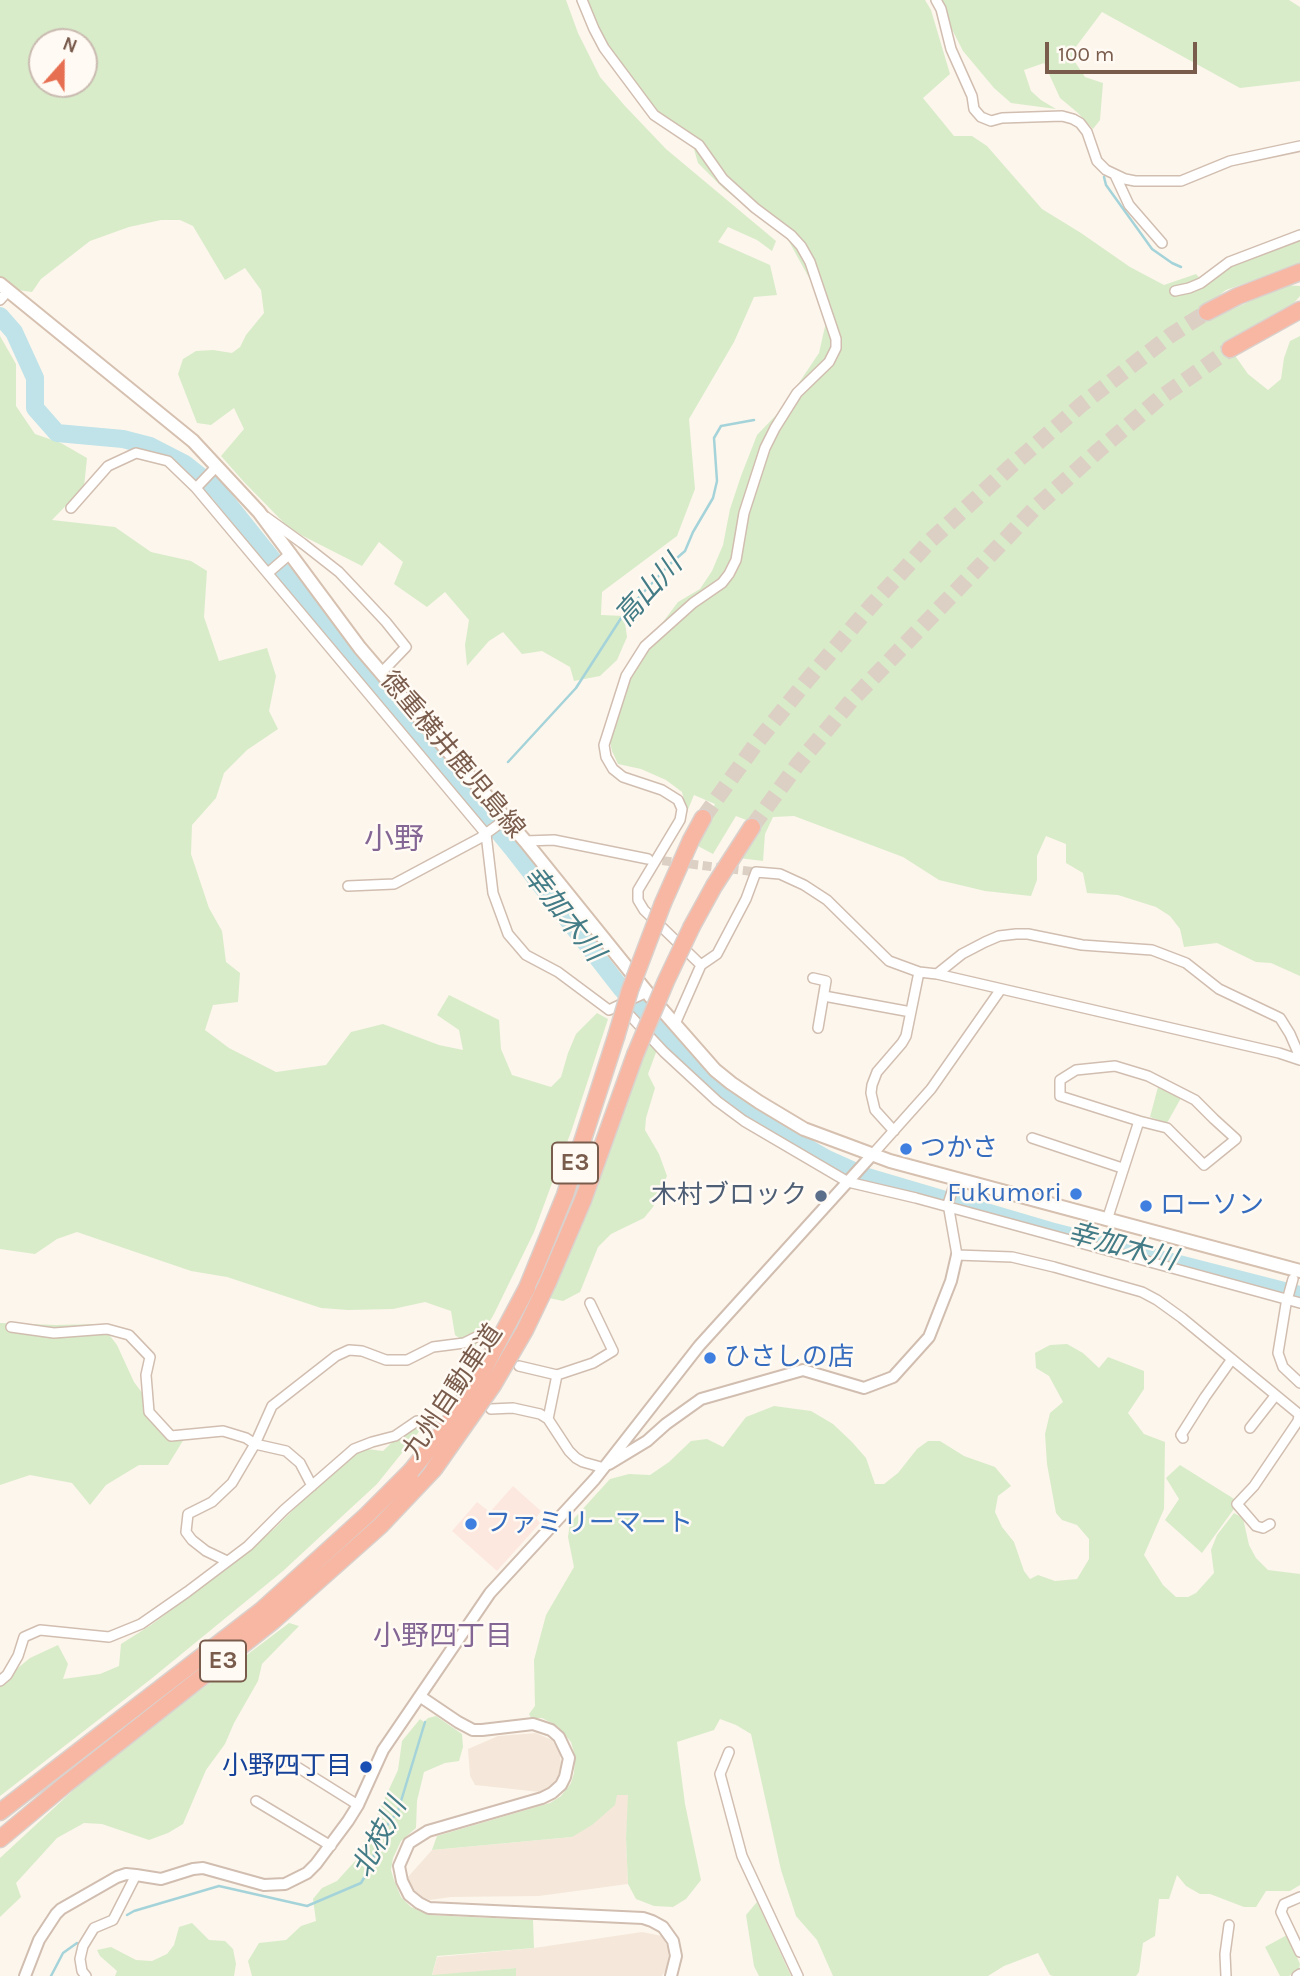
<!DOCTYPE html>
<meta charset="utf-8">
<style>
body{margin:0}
#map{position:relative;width:1300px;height:1976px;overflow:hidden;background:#fdf6ec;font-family:Karla,sans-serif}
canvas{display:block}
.north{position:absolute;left:28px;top:28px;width:70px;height:70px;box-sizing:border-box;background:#fffaf3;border:2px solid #cabbb1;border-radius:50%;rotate:21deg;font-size:19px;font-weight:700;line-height:28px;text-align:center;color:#7a5c4d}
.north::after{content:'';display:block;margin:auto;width:24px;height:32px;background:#e76f51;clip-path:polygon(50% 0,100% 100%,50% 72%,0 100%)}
.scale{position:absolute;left:1045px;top:42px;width:152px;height:32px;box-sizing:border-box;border:4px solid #7a5c4d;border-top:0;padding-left:9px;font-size:21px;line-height:24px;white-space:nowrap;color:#7a5c4d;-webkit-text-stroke:5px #fffaf3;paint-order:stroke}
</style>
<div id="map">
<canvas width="1300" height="1976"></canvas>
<div class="north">N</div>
<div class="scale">100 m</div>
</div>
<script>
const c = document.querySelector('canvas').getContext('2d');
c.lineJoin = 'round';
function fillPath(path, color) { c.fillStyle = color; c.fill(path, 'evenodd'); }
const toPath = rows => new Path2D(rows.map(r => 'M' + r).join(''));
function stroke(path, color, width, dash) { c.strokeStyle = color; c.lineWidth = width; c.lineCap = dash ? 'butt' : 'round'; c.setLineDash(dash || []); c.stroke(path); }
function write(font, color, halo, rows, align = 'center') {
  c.font = font + ' Karla,"Noto Sans JP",sans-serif'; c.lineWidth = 5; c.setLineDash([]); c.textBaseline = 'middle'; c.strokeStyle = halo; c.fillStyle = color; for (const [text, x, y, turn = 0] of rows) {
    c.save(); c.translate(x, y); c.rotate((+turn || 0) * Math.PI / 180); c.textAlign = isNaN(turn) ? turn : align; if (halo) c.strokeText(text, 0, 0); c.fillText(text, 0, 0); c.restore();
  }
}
fillPath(toPath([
 [536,1733,552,1740,560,1754,561,1764,558,1777,552,1786,540,1792,475,1785,470,1776,468,1749,498,1736],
 [617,1795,629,1795,626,1838,628,1884,539,1896,451,1897,430,1900,422,1897,414,1890,407,1878,432,1850,572,1837],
 [642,1932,662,1936,668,1948,669,1961,666,1970,662,1976,516,1976,515,1968,432,1976,437,1957,534,1948]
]), '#f5e8da');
fillPath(toPath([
 [513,1486,541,1511,536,1518,540,1523,497,1571,452,1531,477,1502,490,1512]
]), '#fde8e0');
fillPath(toPath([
 [0,0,566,0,578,33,600,77,625,106,666,149,776,241,772,251,757,240,728,227,718,242,770,265,777,295,754,297,734,342,689,419,695,489,677,536,602,592,601,615,624,616,627,637,617,660,600,676,574,681,570,667,542,651,522,654,503,632,489,641,467,666,465,645,469,620,445,592,427,607,394,584,403,562,379,542,362,566,301,535,286,525,244,482,221,456,244,429,234,408,211,425,197,423,178,374,183,359,196,351,213,350,232,353,240,347,246,335,264,313,261,290,245,268,225,280,193,226,180,220,161,220,129,227,90,241,41,279,32,292,11,289,0,281],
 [42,42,84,42,84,84,42,84],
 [579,0,925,0,931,10,950,74,923,98,954,136,972,136,987,146,1042,209,1081,233,1130,267,1164,285,1196,274,1206,285,1231,265,1300,239,1300,264,1226,290,1202,308,1210,320,1284,285,1300,286,1300,296,1294,303,1262,321,1226,343,1248,374,1268,390,1281,379,1284,358,1290,341,1300,336,1300,976,1271,963,1256,962,1217,943,1184,947,1180,929,1170,916,1156,907,1118,895,1087,893,1083,873,1066,863,1066,844,1046,836,1037,856,1037,880,1031,896,985,891,939,880,903,857,794,816,773,817,765,834,763,861,739,858,759,825,736,816,713,854,696,845,715,804,694,795,687,812,682,792,666,780,641,769,618,764,612,751,608,732,616,699,657,630,678,602,700,589,712,571,723,545,730,509,741,476,757,435,780,411,819,353,826,322,813,285,786,236,724,189,698,163,691,139,634,95,591,32,580,10],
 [937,0,1289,0,1300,7,1300,81,1240,88,1102,12,1075,48,1073,59,1085,77,1103,83,1100,120,1093,129,1078,113,1060,98,1044,63,1024,70,1031,91,1041,100,1056,109,1011,103,994,88,963,51],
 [0,336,16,364,16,406,35,434,61,443,87,458,84,487,52,520,115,527,151,552,191,561,207,571,204,617,219,661,267,648,276,676,269,711,278,729,247,750,224,773,216,798,192,825,191,854,209,908,222,931,226,962,240,973,238,1002,213,1005,205,1030,229,1048,276,1072,326,1065,351,1032,383,1024,439,1045,463,1050,459,1030,437,1015,449,995,499,1020,501,1049,512,1075,551,1087,561,1077,568,1053,576,1034,597,1013,608,1019,572,1129,534,1232,494,1314,474,1348,455,1335,451,1311,425,1302,393,1309,348,1310,321,1308,227,1277,191,1271,77,1232,57,1239,35,1254,0,1249],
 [649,1039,658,1047,648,1074,655,1088,646,1118,645,1130,659,1154,667,1176,653,1207,644,1218,611,1234,598,1247,580,1292,563,1301,549,1298,590,1200],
 [1158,1087,1181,1098,1167,1123,1150,1117],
 [0,1323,56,1325,101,1324,117,1345,134,1382,164,1422,184,1439,168,1465,139,1465,106,1485,90,1505,72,1483,30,1475,0,1485],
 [1067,1344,1083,1353,1099,1368,1108,1357,1144,1371,1144,1389,1128,1413,1144,1434,1165,1442,1164,1509,1144,1555,1163,1585,1176,1597,1188,1597,1196,1593,1214,1573,1211,1550,1217,1535,1234,1513,1243,1518,1249,1545,1256,1558,1268,1570,1300,1574,1300,1885,1290,1891,1266,1891,1256,1907,1244,1907,1210,1894,1200,1894,1186,1886,1177,1875,1169,1899,1159,1899,1155,1936,1143,1943,1139,1972,1136,1976,1053,1976,1050,1975,1038,1953,1004,1966,988,1976,833,1976,817,1940,796,1916,781,1870,751,1734,736,1725,720,1719,714,1730,677,1742,685,1804,701,1880,686,1899,673,1907,654,1906,636,1899,628,1884,626,1838,628,1795,617,1795,615,1805,592,1825,572,1837,432,1850,437,1836,550,1803,561,1796,571,1783,574,1773,575,1756,571,1742,557,1726,542,1718,531,1718,529,1714,535,1706,534,1660,546,1615,574,1567,568,1537,570,1523,610,1479,629,1474,650,1475,669,1462,691,1441,707,1439,723,1447,746,1417,774,1406,811,1411,833,1424,852,1442,866,1458,875,1484,884,1484,898,1473,917,1449,928,1441,940,1441,964,1456,995,1467,1011,1486,998,1496,995,1512,1002,1527,1014,1542,1024,1571,1030,1579,1038,1575,1055,1581,1077,1579,1089,1559,1089,1539,1077,1525,1062,1520,1056,1513,1047,1464,1045,1434,1050,1413,1063,1402,1049,1376,1036,1368,1035,1353,1050,1345],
 [421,1414,430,1418,377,1484,283,1571,151,1679,0,1796,0,1684,3,1680,30,1658,58,1645,68,1664,63,1679,100,1674,119,1666,121,1644,151,1625,234,1563,275,1528,335,1468,353,1454,367,1449,383,1451],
 [1180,1465,1239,1502,1202,1553,1165,1520,1179,1499,1166,1478],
 [289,1623,299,1626,262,1664,258,1681,234,1723,225,1744,206,1770,183,1824,168,1833,149,1840,102,1824,84,1823,57,1838,16,1883,21,1897,0,1917,0,1858,95,1770],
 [436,1716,462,1734,463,1747,459,1761,445,1763,424,1772,417,1801,416,1828,401,1841,393,1858,391,1870,394,1880,401,1897,411,1907,429,1915,533,1920,534,1948,437,1956,432,1975,516,1968,516,1976,252,1976,248,1961,259,1943,286,1940,301,1926,316,1921,313,1899,322,1888,337,1881,356,1860,398,1770,402,1741,420,1719,424,1722,428,1718],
 [757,1902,791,1976,759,1976,754,1966,746,1915],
 [192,1923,209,1940,225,1941,233,1949,236,1964,234,1976,115,1976,117,1971,100,1956,97,1950,111,1947,136,1960,152,1961,167,1954,174,1945,179,1927],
 [1287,1935,1300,1964,1299,1969,1289,1976,1280,1976,1265,1947]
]), '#d8ecc9');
stroke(toPath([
 [1104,177,1106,185,1152,249,1172,263,1181,267],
 [508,762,576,688,625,612,670,564,685,551,693,532,713,498,717,481,714,438,721,426,754,420],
 [127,1915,134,1911,219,1886,307,1906,361,1883,371,1866,379,1836,398,1811,425,1722],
 [51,1976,63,1953,77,1943]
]), '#a5d3da', 2.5);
stroke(toPath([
 [0,316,14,332,35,378,35,408,57,433,123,439,150,446,185,464,209,483,218,491,301,595,392,701,512,848,621,988,669,1042,716,1088,745,1112,827,1159,867,1177,1050,1231,1300,1295]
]), '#bfe3e8', 18);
stroke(toPath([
 [649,859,756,872],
 [417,1421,430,1424,452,1419]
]), '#dcd0c4', 9, [9, 4.5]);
stroke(toPath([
 [703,818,758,741,809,678,870,607,930,541,1009,468,1081,405,1171,335,1207,312],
 [752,827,798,764,851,701,1037,506,1098,451,1160,398,1230,349]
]), '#dcd0c4', 16, [16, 8]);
const minor = toPath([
 [582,0,594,29,604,48,654,115,699,145,723,179,755,208,791,235,801,246,810,262,836,339,836,348,829,362,797,393,775,428,765,448,744,513,736,560,729,574,722,583,693,603,645,646,626,676,604,745,606,757,613,769,623,777,662,790,678,800,682,809,680,820,638,890,638,900,644,910,701,965],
 [936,0,941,9,951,49,972,96,974,109,981,117,991,121,1002,118,1062,116,1073,119,1080,123,1087,132,1097,161,1106,170,1125,179,1135,181,1181,181,1230,161,1300,146],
 [1115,175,1129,205,1162,243],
 [1175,291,1189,288,1201,283,1229,262,1300,235],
 [0,300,8,291],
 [196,488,216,467],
 [71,508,108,466,136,453,168,461,196,488,486,834,493,893,508,934,526,955,558,972,609,1010,647,992],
 [266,517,302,543,339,572,386,622,406,647,382,672],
 [268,573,291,553],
 [525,841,554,840,648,859],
 [348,886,394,884,480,838,506,819],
 [937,974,962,954,985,942,999,936,1016,934,1028,934,1082,945,1152,950,1186,963,1219,989,1280,1018,1290,1034,1300,1057],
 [813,978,826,981,818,1028],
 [824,996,911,1012],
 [623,1008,664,1052,717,1101,744,1121,848,1182,916,1198,1300,1303],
 [675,1024,701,965,717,954,746,899,756,872,780,874,804,885,827,900,889,961,919,972,937,974,1279,1053,1300,1060],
 [894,1131,875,1110,871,1093,872,1085,877,1072,902,1043,906,1036,919,972],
 [1032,1138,1122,1168],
 [872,1155,931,1089,1001,989],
 [956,1179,948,1204,957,1255,1012,1257,1054,1267,1142,1292,1157,1300,1182,1318,1300,1415],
 [1107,1220,1139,1121,1060,1096,1060,1080,1076,1070,1115,1066,1148,1076,1195,1100,1214,1119,1236,1139,1204,1165,1167,1128,1139,1121],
 [1293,1279,1286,1304,1278,1353,1283,1367,1300,1383],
 [11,1327,54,1333,107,1329,129,1335,150,1357,146,1375,149,1412,171,1436,223,1431,246,1438,255,1444,286,1451,300,1463,312,1486],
 [519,1366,557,1375,548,1419],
 [557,1375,593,1363,613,1351,590,1303],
 [491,1409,513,1408,540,1414,548,1419,569,1451,576,1458,583,1462,604,1468],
 [1250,1428,1275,1396],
 [1183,1438,1181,1435,1205,1397,1232,1359],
 [1270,1524,1263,1528,1256,1526,1237,1504,1254,1486,1298,1421,1299,1415],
 [227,1561,206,1551,192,1540,186,1532,188,1514,212,1502,232,1483,255,1444,272,1406,336,1356,349,1350,362,1351,386,1360,407,1360,433,1347,464,1343,478,1336,482,1337],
 [0,1681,7,1675,18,1656,24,1637,40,1630,109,1637,141,1624,187,1592,248,1546,284,1510,354,1449,372,1442,395,1436,417,1421],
 [729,1752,720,1774,742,1856,798,1976],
 [286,1760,358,1805],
 [256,1801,331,1846],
 [1300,1897,1284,1904,1281,1912,1300,1952],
 [86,1976,82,1971,80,1959,83,1946,94,1928,113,1920,136,1875],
 [1226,1976,1225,1954,1229,1925],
 [1297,1976,1300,1974]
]);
const tertiary = toPath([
 [609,1464,647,1441,666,1424,701,1399,803,1370,864,1388,893,1377,929,1337,951,1281,957,1255],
 [421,1697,458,1722,473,1730,482,1730,533,1724,551,1730,559,1737,569,1758,565,1777,561,1785,552,1793,542,1798,428,1831,409,1843,399,1866,402,1881,409,1895,419,1903,429,1908,643,1918,652,1921,663,1927,673,1941,676,1956,671,1976],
 [25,1976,39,1940,56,1914,61,1909,117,1877,126,1874,136,1875,161,1879,193,1869,203,1868,264,1885,285,1884,307,1873,316,1864,348,1821,358,1805,383,1750,490,1593,595,1479,699,1346,872,1155]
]);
const secondary = toPath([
 [0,284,193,441,259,512,360,648,525,841,650,996,715,1070,731,1083,759,1102,804,1129,890,1161,1300,1271]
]);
const motorway = toPath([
 [1207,312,1238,296,1300,272],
 [1230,349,1300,310],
 [663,903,691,840,703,818],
 [692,926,714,886,752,827],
 [548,1282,583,1200,635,1055],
 [527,1288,565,1195,616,1037],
 [0,1812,262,1610,367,1515,411,1471],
 [0,1839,66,1784,273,1621,380,1526,434,1469]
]);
stroke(minor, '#d1beb0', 12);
stroke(tertiary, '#d1beb0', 14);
stroke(secondary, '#d6c0b0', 16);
stroke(motorway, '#dad1cd', 19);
stroke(minor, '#fff', 9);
stroke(tertiary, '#fff', 10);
stroke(secondary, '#fff', 12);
stroke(motorway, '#f7b7a3', 16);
const motorwayBridge = toPath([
 [616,1037,630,990,663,903],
 [635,1055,666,981,692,926],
 [434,1469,493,1385,525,1330,548,1282],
 [411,1471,444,1430,480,1376,527,1288]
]);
stroke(motorwayBridge, '#dad1cd', 19, []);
stroke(motorwayBridge, '#f7b7a3', 16);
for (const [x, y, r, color] of [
 [906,1149,7,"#3f7fe0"],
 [1076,1194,7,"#3f7fe0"],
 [821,1196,7,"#5c6f8a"],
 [1146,1206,7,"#3f7fe0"],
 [710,1358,7,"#3f7fe0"],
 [471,1524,7,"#3f7fe0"],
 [366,1767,7,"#1a4fb4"]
]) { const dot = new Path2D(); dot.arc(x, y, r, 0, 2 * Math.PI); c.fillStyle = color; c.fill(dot); stroke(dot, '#fffaf3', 2.5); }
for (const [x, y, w] of [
 [575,1163,46],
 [223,1661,46]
]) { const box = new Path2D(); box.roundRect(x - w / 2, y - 20.5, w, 41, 5); c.fillStyle = '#fffaf3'; c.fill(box); stroke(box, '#7a5c4d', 2); }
write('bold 24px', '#7a5c4d', null, [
 ["E3",575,1163],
 ["E3",223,1661]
]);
write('26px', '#7a5c4d', '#fffaf3', [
 ["徳重横井鹿児島線",452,755,50],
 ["九州自動車道",453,1392,-56]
]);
write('26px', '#366cbe', '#fffaf3', [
 ["つかさ",920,1149],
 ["Fukumori",1062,1194,"right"],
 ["ローソン",1160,1206],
 ["ひさしの店",724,1358],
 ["ファミリーマート",485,1524]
], 'left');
write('26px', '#4e5e75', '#fffaf3', [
 ["木村ブロック",807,1196]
], 'right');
write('26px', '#164399', '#fffaf3', [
 ["小野四丁目",352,1767]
], 'right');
write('italic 28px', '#437c86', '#fffaf3', [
 ["高山川",649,591,-48],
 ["幸加木川",563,914,52],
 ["幸加木川",1122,1247,15],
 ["北枝川",380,1838,-63]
]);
write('28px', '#846695', '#fffaf3', [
 ["小野四丁目",443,1637]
]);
write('30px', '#846695', '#fffaf3', [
 ["小野",394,840]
]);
</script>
